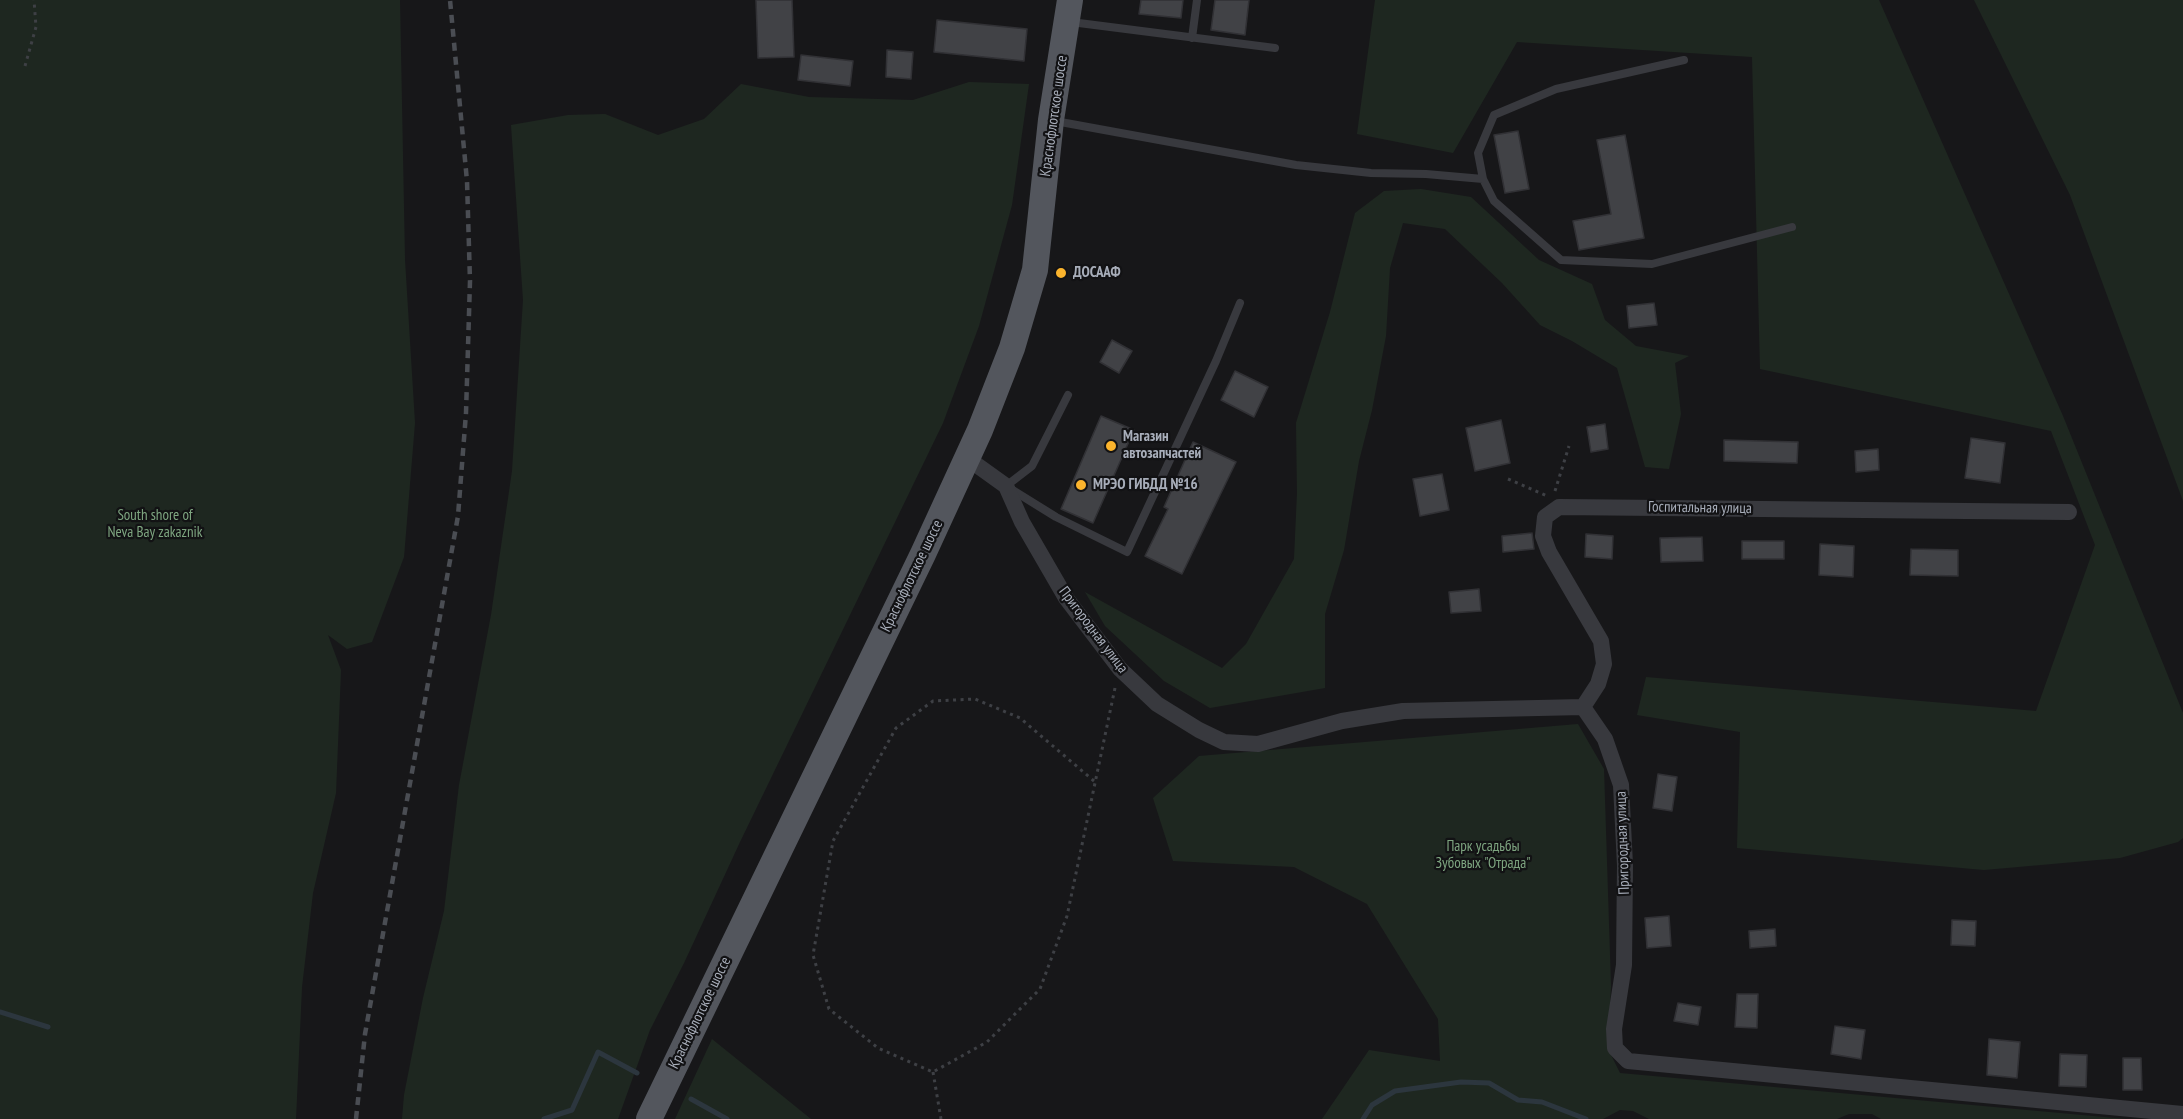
<!DOCTYPE html>
<meta charset="utf-8">
<style>
body{margin:0}
canvas{display:block;background:#171719}
</style>
<canvas width="2183" height="1119"></canvas>
<script>
const c = document.querySelector('canvas').getContext('2d');
c.lineJoin = 'round';
function fillPath(path, color) { c.fillStyle = color; c.fill(path, 'evenodd'); }
const toPath = rows => new Path2D(rows.map(r => 'M' + r).join(''));
function stroke(path, color, width, dash) { c.strokeStyle = color; c.lineWidth = width; c.lineCap = dash ? 'butt' : 'round'; c.setLineDash(dash || []); c.stroke(path); }
function write(font, color, halo, rows, align = 'center') {
  c.font = font + ' "PT Sans Narrow",sans-serif'; c.lineWidth = 4.5; c.setLineDash([]); c.textBaseline = 'middle'; c.strokeStyle = halo; c.fillStyle = color; for (const [text, x, y, turn = 0] of rows) {
    c.save(); c.translate(x, y); c.rotate((+turn || 0) * Math.PI / 180); c.textAlign = isNaN(turn) ? turn : align; if (halo) c.strokeText(text, 0, 0); c.fillText(text, 0, 0); c.restore();
  }
}
fillPath(toPath([
 [0,0,400,0,405,260,415,423,404,557,372,642,347,649,328,635,341,670,336,793,313,893,302,987,296,1119,0,1119],
 [1375,0,1879,0,2063,416,2183,713,2183,838,2178,842,2120,858,1984,870,1737,848,1740,732,1637,715,1646,677,2036,711,2095,545,2051,431,1760,369,1752,57,1517,42,1453,153,1357,134],
 [1974,0,2183,0,2183,501,2070,195],
 [969,82,1029,84,1012,205,979,326,943,423,740,842,684,963,650,1030,618,1119,402,1119,404,1095,423,998,444,911,459,785,491,615,512,471,523,300,511,125,568,115,605,114,658,135,704,119,741,84,809,97,913,100],
 [1421,189,1471,197,1539,260,1592,284,1605,320,1636,346,1689,356,1675,363,1681,414,1669,469,1645,467,1617,368,1572,341,1540,325,1502,283,1445,229,1403,223,1390,268,1386,336,1372,410,1359,461,1344,550,1325,614,1325,688,1210,708,1164,681,1105,626,1085,592,1222,668,1246,644,1294,559,1297,493,1296,423,1330,312,1355,213,1384,191],
 [1578,724,1604,769,1611,986,1608,1049,1620,1073,2126,1119,1881,1119,1872,1114,1849,1114,1837,1119,1649,1119,1633,1111,1620,1110,1603,1119,1322,1119,1369,1050,1440,1061,1438,1019,1367,904,1294,867,1173,861,1153,798,1199,756],
 [712,1039,811,1119,675,1119]
]), '#1e2720');
stroke(toPath([
 [0,1012,48,1027],
 [691,1099,727,1119],
 [544,1119,572,1110,598,1052,637,1073],
 [1363,1119,1372,1105,1395,1091,1461,1082,1489,1083,1518,1100,1542,1102,1586,1119]
]), '#2c363e', 5);
const building = toPath([
 [756,0,792,0,794,57,758,58,756,0],
 [1141,0,1183,0,1181,18,1139,14,1141,0],
 [1215,0,1249,0,1245,35,1211,30,1215,0],
 [937,20,1027,29,1024,61,934,52,937,20],
 [887,50,913,52,911,79,886,77,887,50],
 [801,55,853,61,850,86,798,80,801,55],
 [1518,131,1529,189,1505,193,1494,135,1518,131],
 [1625,135,1644,238,1579,250,1573,221,1611,214,1597,140,1625,135],
 [1654,303,1657,325,1629,328,1627,306,1654,303],
 [1112,340,1132,351,1119,373,1100,362,1112,340],
 [1235,371,1268,387,1254,417,1221,400,1235,371],
 [1101,416,1134,430,1093,523,1061,509,1101,416],
 [1501,420,1510,463,1475,471,1466,428,1501,420],
 [1605,424,1608,449,1591,452,1587,427,1605,424],
 [1971,438,2005,443,2000,483,1965,478,1971,438],
 [1724,440,1798,442,1797,463,1724,461,1724,440],
 [1193,442,1236,462,1182,574,1145,556,1168,509,1164,507,1193,442],
 [1878,449,1879,470,1856,472,1855,451,1878,449],
 [1442,474,1449,510,1420,516,1413,479,1442,474],
 [1532,533,1534,549,1503,552,1502,536,1532,533],
 [1586,534,1613,536,1612,559,1585,557,1586,534],
 [1702,537,1703,561,1661,562,1660,538,1702,537],
 [1742,541,1784,541,1784,559,1742,559,1742,541],
 [1820,544,1854,546,1853,577,1819,575,1820,544],
 [1911,549,1958,550,1958,576,1910,575,1911,549],
 [1479,589,1481,611,1451,613,1449,592,1479,589],
 [1658,774,1677,777,1672,811,1653,808,1658,774],
 [1669,916,1671,946,1647,948,1645,918,1669,916],
 [1952,920,1976,921,1975,946,1951,945,1952,920],
 [1775,929,1776,946,1750,948,1749,931,1775,929],
 [1737,994,1758,994,1757,1028,1735,1027,1737,994],
 [1678,1003,1701,1007,1698,1025,1674,1021,1678,1003],
 [1835,1026,1865,1030,1861,1059,1831,1054,1835,1026],
 [1989,1039,2020,1042,2017,1078,1987,1075,1989,1039],
 [2060,1054,2087,1055,2086,1087,2059,1086,2060,1054],
 [2123,1058,2141,1058,2142,1090,2123,1090,2123,1058]
]);
fillPath(building, '#414246');
stroke(building, '#313135', 1.5);
stroke(toPath([
 [25,66,36,27,34,0],
 [1508,479,1547,496],
 [1555,491,1569,446],
 [1094,781,1020,718,975,699,933,701,896,728,833,841,813,955,829,1009,878,1048,933,1072,987,1042,1040,989,1067,916,1115,688],
 [933,1072,941,1119]
]), '#3e4045', 3, [3, 4.5]);
stroke(toPath([
 [1071,22,1275,48],
 [1192,38,1197,0],
 [1684,60,1556,89,1494,115,1478,153,1483,179,1494,201,1561,260,1652,264,1792,227],
 [1055,121,1296,165,1371,173,1426,174,1483,179],
 [1068,395,1032,466,1006,486,1056,517,1127,552,1216,361,1240,303]
]), '#38393e', 8);
stroke(toPath([
 [967,458,1006,486,1022,522,1066,598,1120,669,1157,704,1199,730,1224,742,1258,744,1342,721,1403,711,1583,707,1605,739,1621,785,1625,865,1624,965,1614,1029,1615,1048,1628,1061,2183,1114],
 [1583,707,1598,684,1604,664,1601,641,1549,552,1543,536,1545,517,1559,507,2069,512]
]), '#38393e', 16);
stroke(toPath([
 [649,1119,923,554,980,430,1012,348,1035,270,1051,120,1070,0]
]), '#53565d', 26);
stroke(toPath([
 [356,1119,365,1034,458,516,466,413,470,281,467,181,450,0]
]), '#4a4d53', 4.5, [8, 6]);
for (const [x, y, r, color] of [
 [1061,273,6,"#fbb42d"],
 [1111,446,6,"#fbb42d"],
 [1081,485,6,"#fbb42d"]
]) { const dot = new Path2D(); dot.arc(x, y, r, 0, 2 * Math.PI); c.fillStyle = color; c.fill(dot); stroke(dot, '#121214', 2); }
write('15px', '#a8aeba', '#121214', [
 ["Краснофлотское шоссе",1054,116,-82],
 ["Госпитальная улица",1700,508,1],
 ["Краснофлотское шоссе",912,576,-64],
 ["Пригородная улица",1093,630,53],
 ["Пригородная улица",1623,843,-92],
 ["Краснофлотское шоссе",700,1013,-64]
]);
write('bold 15px', '#a8aeba', '#121214', [
 ["ДОСААФ",1073,273],
 ["Магазин",1123,437],
 ["автозапчастей",1123,454],
 ["МРЭО ГИБДД №16",1093,485]
], 'left');
write('15px', '#7ea580', '#121214', [
 ["South shore of",155,516],
 ["Neva Bay zakaznik",155,533],
 ["Парк усадьбы",1483,847],
 ["Зубовых \"Отрада\"",1483,864]
]);
</script>
